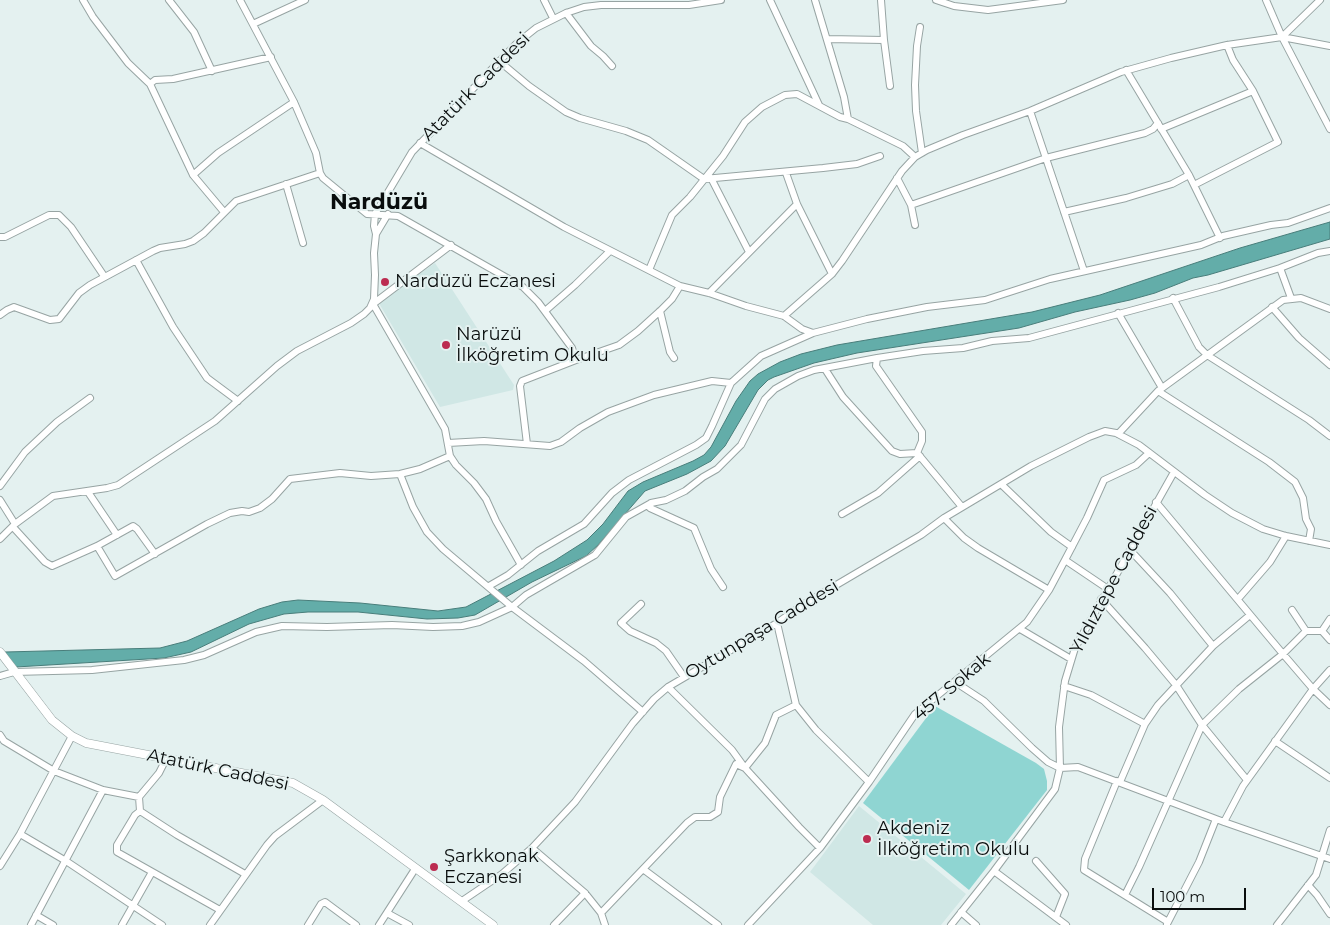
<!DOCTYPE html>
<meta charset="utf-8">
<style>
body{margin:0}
#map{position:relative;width:1330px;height:925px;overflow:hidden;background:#e4f1f0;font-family:Montserrat,sans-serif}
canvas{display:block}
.scale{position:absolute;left:1152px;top:888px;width:94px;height:22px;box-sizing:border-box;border:2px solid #090d0d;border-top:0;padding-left:6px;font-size:15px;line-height:18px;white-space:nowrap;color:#090d0d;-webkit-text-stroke:4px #e4f1f0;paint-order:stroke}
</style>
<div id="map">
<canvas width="1330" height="925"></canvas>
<div class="scale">100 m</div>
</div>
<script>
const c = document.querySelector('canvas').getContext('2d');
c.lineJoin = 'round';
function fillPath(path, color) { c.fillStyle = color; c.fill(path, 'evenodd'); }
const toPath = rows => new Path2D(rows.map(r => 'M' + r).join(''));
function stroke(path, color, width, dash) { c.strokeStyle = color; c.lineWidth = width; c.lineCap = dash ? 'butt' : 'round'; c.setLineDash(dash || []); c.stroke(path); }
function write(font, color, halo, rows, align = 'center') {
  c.font = font + ' Montserrat,sans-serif'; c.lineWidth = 4; c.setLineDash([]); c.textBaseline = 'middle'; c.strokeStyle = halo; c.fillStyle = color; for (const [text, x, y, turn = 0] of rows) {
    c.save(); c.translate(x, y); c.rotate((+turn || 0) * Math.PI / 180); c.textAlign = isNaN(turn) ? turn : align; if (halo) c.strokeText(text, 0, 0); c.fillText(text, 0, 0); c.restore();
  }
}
fillPath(toPath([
 [435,263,514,385,513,390,440,407,380,305,380,301],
 [859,806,966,894,941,925,873,925,810,872]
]), '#d0e7e5');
fillPath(toPath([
 [935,706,1036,763,1044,769,1047,781,1047,790,969,890,863,803]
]), '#8fd5d2');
const water = toPath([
 [1330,222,1330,239,1208,275,1193,278,1155,293,1130,300,1075,312,1019,328,857,353,814,363,774,377,768,380,758,390,725,446,711,461,687,474,645,491,598,545,586,556,532,582,475,615,458,618,427,619,358,612,308,612,284,614,249,624,191,652,164,658,16,667,5,652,160,648,187,641,259,609,282,602,298,600,360,603,438,611,466,607,554,561,587,540,603,524,628,491,643,482,693,461,704,455,711,447,736,401,750,381,758,374,780,362,801,354,837,345,1032,312,1100,295,1240,248,1330,222]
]);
fillPath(water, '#63ada9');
stroke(water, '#487d7a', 1);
const minor = toPath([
 [83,0,93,17,128,63,150,84],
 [169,0,194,32,212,71],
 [240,0,294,102,316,153,320,173,323,178,367,214,398,216,523,287,538,302,572,348,576,360],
 [544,0,553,18],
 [770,0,819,105],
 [815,0,844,97,848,119],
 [936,0,954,6,988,10,1063,0],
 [1266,0,1282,37],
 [1320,0,1282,37,1330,129],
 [566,13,591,46,603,56,612,66],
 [253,24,305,0],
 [920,27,917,46,915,85,916,111,922,153],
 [827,39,884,40,881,0],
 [884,40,890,86],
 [499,61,529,86,566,112,580,118,626,131,648,140,704,179,823,168,857,164,880,156],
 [1126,70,1189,175,1220,238],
 [1030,111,1084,271],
 [1161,129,1253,91],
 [420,143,564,227,680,286,709,293,746,306,784,316,802,329,813,333],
 [786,173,797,204,832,274],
 [193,175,218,153,294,102],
 [711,178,749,252],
 [897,178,911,205,915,225],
 [286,184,303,243],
 [1194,185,1278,142,1253,91,1233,60,1227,45],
 [911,205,1046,158,1145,133,1153,129,1158,123],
 [224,212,193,175,150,84,155,80,173,79,271,57],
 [1064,212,1126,198,1172,184,1189,175],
 [388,214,376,234,374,226,375,214,412,152,516,44,536,28,566,13,584,7,601,5,689,5,721,0],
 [0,237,5,237,49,215,59,215,71,227,104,276],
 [451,245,373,304,445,429,450,456,456,465,474,483,486,499,496,521,521,565],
 [136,260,173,327,207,378,238,401],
 [649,270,672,215,690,197,723,156,745,122,762,107,785,95,797,94,840,117,848,119,903,146,915,157],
 [709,293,797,204],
 [1173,298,1199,347,1207,355,1309,420,1330,436],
 [1291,298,1280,268,1318,253,1330,251],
 [1272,307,1299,338,1330,365],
 [545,311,575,285,610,251],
 [660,311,670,352,674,358],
 [1118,313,1162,388],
 [0,315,7,310,14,307,50,320,59,319,79,293,90,285,153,251,160,248,185,244,193,241,204,233,236,201,320,173],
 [784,316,832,274,842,261,902,171,915,157,927,150,963,135,1030,111,1121,72,1171,58,1227,45,1282,37,1330,46],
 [877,358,876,366,922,432,922,441,917,453],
 [825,369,843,397,892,451,900,454,917,453],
 [1158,391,1269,462,1295,482,1303,498,1306,519,1311,529,1309,541],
 [1118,434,1158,391,1283,300,1301,298,1330,309],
 [448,443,484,441,550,446,561,442,580,428,608,412,654,395,712,381,731,383],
 [527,444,520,386,522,381,576,360,619,345,638,331,660,311,672,299,680,286],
 [918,454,962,507],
 [400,474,413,507,427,532,443,549,512,607,584,661,643,712],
 [1001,484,1051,532,1072,547],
 [0,486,25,452,57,422,90,398],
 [88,492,117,535],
 [0,500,15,524],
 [1156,502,1283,654,1313,689,1330,705],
 [651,503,650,508,694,528,711,569,723,587],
 [842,514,878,493,920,456],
 [944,518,964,538,978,548,1049,590],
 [13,527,45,562,52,566,97,546,133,526,137,529,155,554],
 [0,539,15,524,53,496,107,488,118,485,215,421,277,366,297,351,351,323,364,314,370,308,374,299,375,275,374,253,376,234],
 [97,546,115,576,207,524,230,513,242,511,249,512,260,508,272,499,290,479,340,473,371,476,400,474,420,469,450,456],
 [1130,550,1170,593,1213,646],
 [1065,560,1108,589],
 [489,586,508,575,538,551,584,524,612,493,629,480,696,445,706,438,712,426,731,383,761,356,813,333,867,319,927,307,985,300,1050,279,1201,245,1223,236,1271,225,1288,223,1330,208],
 [1101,599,1145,648,1176,685,1202,725,1247,780],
 [1238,599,1270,562,1286,536],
 [641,604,621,623,630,631,656,643,666,651,684,677],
 [1292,610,1306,631],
 [1330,619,1322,631,1330,640],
 [777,623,796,705,816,730,869,782],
 [1020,629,1071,659],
 [0,676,14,672,92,670,184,660,204,655,256,632,282,626,327,627,392,625,433,627,462,626,479,622,512,607,526,595,595,555,626,517,651,503,666,500,685,491,703,477,717,469,741,445,765,399,775,389,798,376,814,370,877,358,923,351,963,348,992,341,1029,338,1219,287,1280,268],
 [955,682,984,701,1032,748,1048,762,1060,768,1078,767,1224,822,1330,859],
 [1064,686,1091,695,1145,724],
 [668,687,732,750,745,768,799,827,820,848],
 [0,735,4,741,54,771,103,790,139,797],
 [1275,741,1330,778],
 [166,759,159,773,139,797,140,811,177,835,245,874],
 [1117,781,1085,859,1084,870,1168,922],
 [1120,782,1145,724,1158,705,1213,646,1250,615],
 [140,811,135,815,117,845,117,852,220,910],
 [1224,822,1243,786,1313,689,1330,670],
 [20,834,66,861,162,925],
 [532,848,585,893,601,913,605,925],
 [1036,861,1065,894,1056,917],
 [0,866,20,834,72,736],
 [643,869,687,823,695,817,710,817,718,812,720,797,736,764,745,768,765,743,776,715,796,705],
 [994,871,1066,925],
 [1308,885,1317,895,1330,914],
 [1125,895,1139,867,1202,725,1239,689,1283,654,1306,631,1322,631],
 [462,901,502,874,532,848,575,802,633,723,654,699,668,687,777,623,804,604,921,535,944,518,1031,466,1089,437,1105,431,1116,433,1139,445,1205,495,1232,513,1263,529,1286,536,1330,545],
 [961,912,976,925],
 [387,913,409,925],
 [601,913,643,869,718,925],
 [36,915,53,925],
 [1167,924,1199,862,1216,819],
 [31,925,103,790],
 [122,925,152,872],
 [210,925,267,845,275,836,323,800],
 [308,925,321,904,325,902,356,925],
 [379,925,415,869],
 [554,925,585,893],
 [748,925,820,848,869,782,915,714,1027,622,1049,590,1065,560,1087,518,1104,480,1136,465,1149,453],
 [951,925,994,871,1055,789,1060,768,1059,727,1065,681,1075,648,1174,472],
 [1277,925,1316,875,1330,830]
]);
const major = toPath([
 [0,652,52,720,72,736,86,743,293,783,323,800,493,925]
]);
stroke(minor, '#97a4a3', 8);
stroke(major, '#97a4a3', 9);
stroke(minor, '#fff', 6);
stroke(major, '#fff', 8);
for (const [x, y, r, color] of [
 [385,282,5,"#bc2c51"],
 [446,345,5,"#bc2c51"],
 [867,839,5,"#bc2c51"],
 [434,867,5,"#bc2c51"]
]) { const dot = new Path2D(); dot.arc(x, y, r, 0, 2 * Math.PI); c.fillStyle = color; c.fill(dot); stroke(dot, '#e4f1f0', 2); }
write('18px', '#090d0d', '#e4f1f0', [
 ["Atatürk Caddesi",476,87,-45],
 ["Yıldıztepe Caddesi",1114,580,-62],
 ["Oytunpaşa Caddesi",762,630,-31],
 ["457. Sokak",952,687,-40],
 ["Atatürk Caddesi",218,770,12]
]);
write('18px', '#090d0d', '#e4f1f0', [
 ["Nardüzü Eczanesi",395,282],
 ["Narüzü",456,335],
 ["İlköğretim Okulu",456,356],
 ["Akdeniz",877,829],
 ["İlköğretim Okulu",877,850],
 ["Şarkkonak",444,857],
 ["Eczanesi",444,878]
], 'left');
write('bold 22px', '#090d0d', '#e4f1f0', [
 ["Nardüzü",379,203]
]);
</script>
